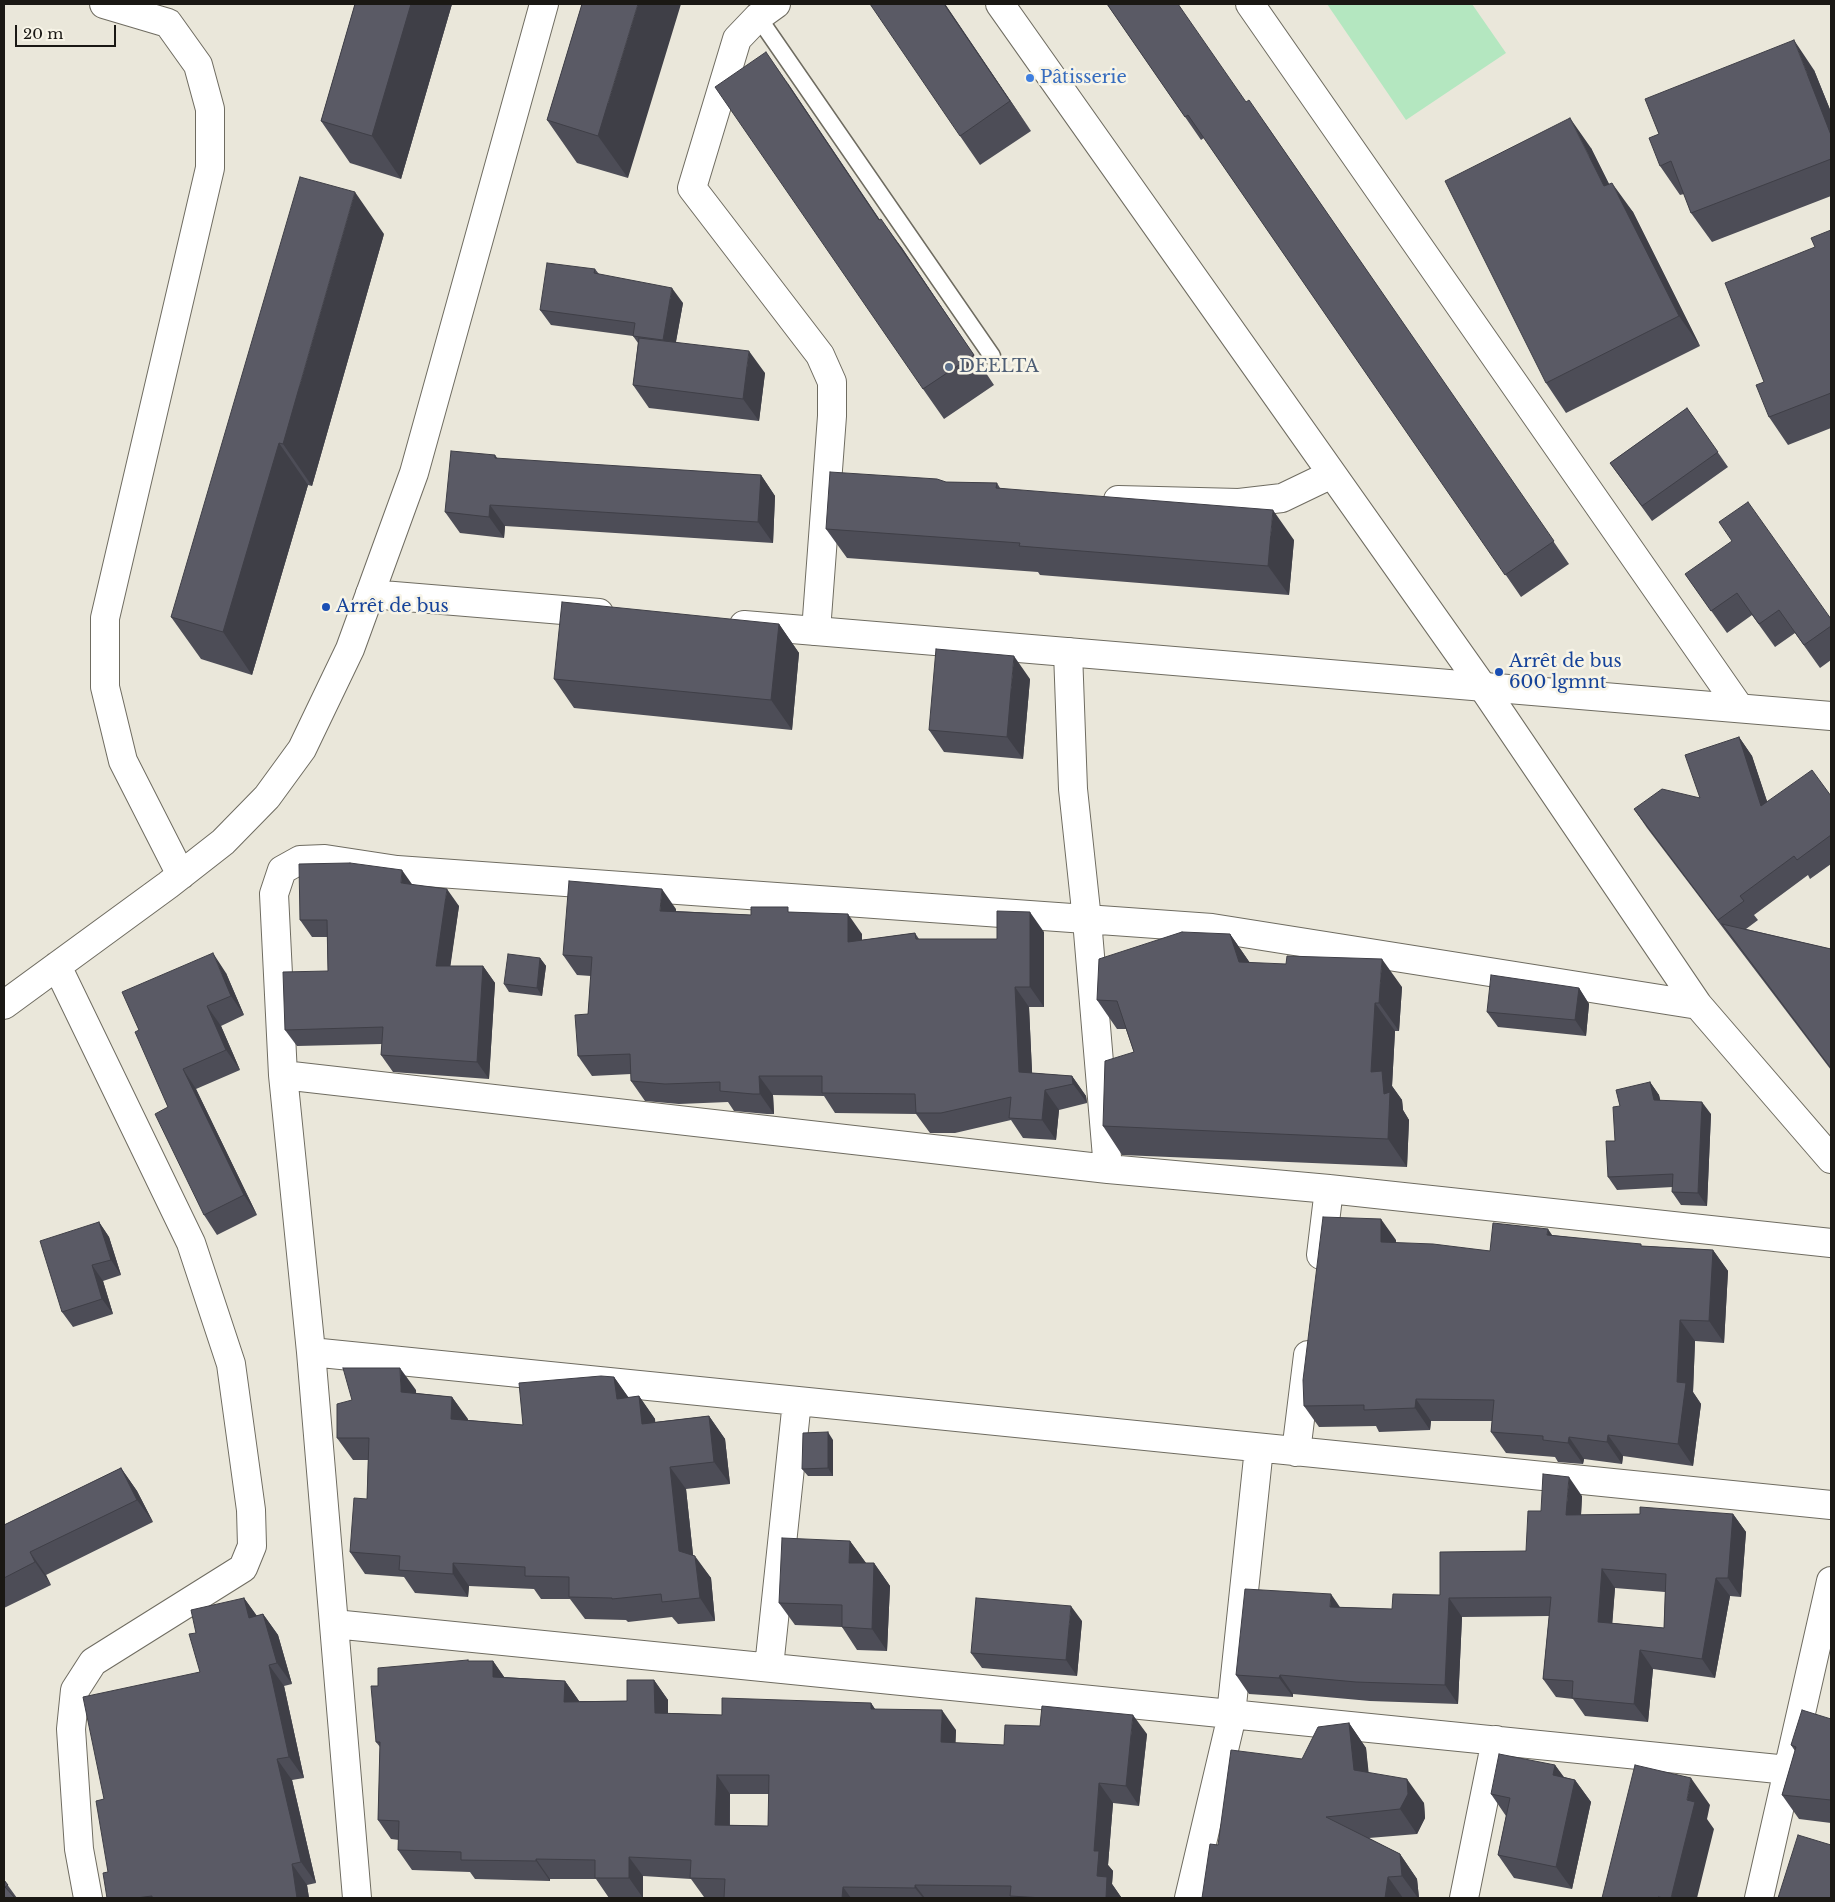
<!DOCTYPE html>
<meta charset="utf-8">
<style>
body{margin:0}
#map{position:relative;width:1835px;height:1902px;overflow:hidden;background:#eae7da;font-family:"Libre Baskerville",serif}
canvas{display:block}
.frame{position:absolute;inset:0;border:5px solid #1a1814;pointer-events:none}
.scale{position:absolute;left:15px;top:25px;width:101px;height:22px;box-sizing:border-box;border:2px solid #1a1814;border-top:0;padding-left:6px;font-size:15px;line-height:18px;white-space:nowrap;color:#1a1814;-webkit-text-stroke:4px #f7f4e7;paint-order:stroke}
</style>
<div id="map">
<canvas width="1835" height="1902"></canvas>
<div class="frame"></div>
<div class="scale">20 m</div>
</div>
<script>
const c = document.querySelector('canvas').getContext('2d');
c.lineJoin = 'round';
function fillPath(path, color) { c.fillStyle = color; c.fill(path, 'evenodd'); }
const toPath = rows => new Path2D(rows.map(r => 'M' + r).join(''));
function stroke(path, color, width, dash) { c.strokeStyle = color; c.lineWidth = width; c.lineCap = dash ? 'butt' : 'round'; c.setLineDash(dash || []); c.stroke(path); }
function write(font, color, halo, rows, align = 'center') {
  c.font = font + ' "Libre Baskerville",serif'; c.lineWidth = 5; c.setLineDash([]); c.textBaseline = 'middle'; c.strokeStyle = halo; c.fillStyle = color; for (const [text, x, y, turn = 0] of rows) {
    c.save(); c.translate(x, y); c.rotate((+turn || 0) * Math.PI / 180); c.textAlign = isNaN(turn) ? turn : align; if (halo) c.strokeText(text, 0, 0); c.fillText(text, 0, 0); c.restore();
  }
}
fillPath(toPath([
 [1327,4,1472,4,1506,53,1406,120]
]), '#b4e7c0');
const service = toPath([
 [758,17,992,356]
]);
const minor = toPath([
 [104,4,168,23,198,65,210,109,210,168,105,618,105,687,123,761,181,875],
 [776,4,758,17,737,39,692,188,820,355,832,382,832,416,816,631],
 [1000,4,1482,686,1698,1005,1831,1159],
 [1250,4,1739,707],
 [1118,500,1239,503,1282,498,1332,474],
 [1068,652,1073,789,1087,920,1108,1169],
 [57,966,191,1243,231,1364,251,1510,252,1546,243,1568,93,1662,75,1690,71,1729,79,1849,88,1898],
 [4,1005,168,885,223,842,267,797,302,749,350,649,370,594],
 [283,1075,1108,1169,1329,1189,1831,1243],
 [1321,1255,1329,1189],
 [311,1352,1831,1505],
 [1296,1452,1308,1355],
 [334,1624,1788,1770],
 [769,1667,797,1401],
 [357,1898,311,1352,283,1075,274,894,282,870,300,860,325,859,397,870,1212,928,1698,1005],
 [1189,1898,1230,1724,1259,1448],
 [1464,1898,1496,1740],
 [1759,1898,1831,1581]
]);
const tertiary = toPath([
 [544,4,414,473,370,594,599,613],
 [744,625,1831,716]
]);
stroke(service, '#6f6c61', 19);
stroke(minor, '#6f6c61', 30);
stroke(tertiary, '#6f6c61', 30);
stroke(service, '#fff', 16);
stroke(minor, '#fff', 28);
stroke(tertiary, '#fff', 28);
fillPath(toPath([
 [355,4,452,4,401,179,350,163,321,121],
 [582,4,628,178,577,163,547,120],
 [945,4,1031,131,980,165,960,136],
 [1107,4,1246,102,1265,123,1569,564,1521,597,1204,138,1201,140],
 [1814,70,1831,112,1831,196,1712,242,1691,213,1684,194,1680,195,1660,166],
 [787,82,880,220,902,248,994,385,944,419,923,389],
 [1591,148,1609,184,1633,212,1700,346,1566,413,1546,383],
 [1831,230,1831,428,1788,445,1769,417,1764,382,1815,247],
 [384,234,312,486,308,485,252,675,201,659,171,617],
 [595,269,599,274,683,303,676,342,765,373,759,421,649,408,633,385,638,343,633,336,551,325,540,310],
 [1687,408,1728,467,1652,521,1610,463],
 [495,455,498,459,761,475,775,496,773,543,505,526,504,538,460,533,445,512],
 [946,482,997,483,1000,488,1294,540,1289,595,1040,575,1038,572,847,558,826,529],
 [1685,574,1831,619,1831,660,1820,668,1795,633,1775,647,1752,615,1727,633],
 [779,624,799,653,792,730,574,708,554,679],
 [1030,679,1023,759,944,752,929,730],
 [1739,737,1752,756,1767,802,1831,796,1831,864,1810,879,1808,875,1754,915,1758,920,1746,929,1831,949,1831,1070,1647,828,1634,809,1700,798],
 [412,884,459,906,450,966,483,966,495,983,489,1079,393,1072,381,1055,382,1044,297,1046,285,1030,328,971,327,937,312,937,300,920],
 [676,909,676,911,751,915,792,913,862,934,862,940,915,933,919,939,997,939,1044,932,1044,1007,1029,1007,1032,1073,1072,1076,1086,1096,1087,1103,1059,1110,1056,1140,1023,1138,1011,1120,955,1133,930,1133,916,1114,835,1113,824,1096,773,1095,774,1114,767,1114,734,1111,728,1102,679,1104,645,1101,631,1081,631,1074,592,1076,578,1056,588,1014,591,976,577,975,563,955],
 [1230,934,1250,963,1402,987,1399,1031,1395,1031,1392,1086,1402,1100,1403,1110,1409,1120,1407,1167,1122,1155,1103,1126,1134,1052,1126,1029,1117,1029,1097,1000],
 [540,958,546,966,542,996,509,992,504,984],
 [226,973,244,1015,221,1026,240,1070,196,1089,257,1215,217,1235,204,1215,168,1107,139,1030],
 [1579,988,1589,1004,1586,1036,1498,1027,1487,1012],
 [1650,1082,1659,1095,1660,1100,1711,1114,1707,1206,1681,1205,1672,1192,1673,1187,1617,1190,1608,1177,1615,1141,1620,1106],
 [99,1222,109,1237,121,1275,103,1281,113,1314,73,1327,62,1312],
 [1552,1235,1643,1246,1713,1250,1728,1271,1724,1343,1695,1341,1693,1392,1701,1404,1693,1466,1623,1456,1622,1464,1584,1459,1583,1464,1558,1462,1555,1457,1506,1453,1491,1432,1492,1421,1431,1421,1430,1430,1379,1432,1376,1426,1319,1427,1304,1406,1396,1240,1396,1243,1490,1251],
 [614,1377,629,1398,639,1396,655,1419,655,1422,709,1416,725,1439,730,1484,686,1489,693,1555,711,1578,715,1621,678,1624,672,1617,628,1622,626,1620,585,1619,570,1599,541,1599,534,1589,469,1586,468,1597,415,1593,404,1577,365,1574,350,1552,367,1499,368,1460,353,1460,337,1438,416,1390,416,1393,452,1397,468,1420,523,1425],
 [833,1440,833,1476,808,1476,802,1469],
 [121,1468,137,1491,153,1522,46,1575,51,1585,4,1608,4,1525],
 [1582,1496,1581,1515,1733,1514,1746,1532,1741,1597,1730,1596,1715,1678,1653,1669,1648,1722,1585,1716,1573,1699,1556,1697,1543,1679,1549,1616,1462,1617,1458,1704,1370,1701,1293,1694,1293,1697,1249,1694,1236,1675,1340,1607,1392,1609,1440,1595,1526,1551,1541,1511],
 [1615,1588,1665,1592,1664,1628,1612,1623],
 [850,1541,866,1563,874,1563,890,1586,887,1651,857,1650,842,1627,795,1625,779,1603],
 [244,1598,257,1616,263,1614,278,1635,292,1684,284,1686,304,1778,292,1780,316,1883,307,1885,309,1898,107,1898,108,1872,104,1799,200,1672,196,1633],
 [1082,1621,1077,1676,982,1668,971,1653],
 [469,1661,493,1661,504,1677,565,1681,579,1701,627,1701,654,1680,668,1700,668,1713,722,1715,871,1703,875,1709,956,1730,955,1743,1004,1745,1147,1734,1139,1806,1113,1803,1108,1865,1113,1871,1112,1884,1121,1897,1121,1898,724,1898,704,1897,691,1879,643,1876,643,1898,609,1898,596,1879,550,1879,550,1881,475,1879,470,1872,412,1870,398,1850,399,1840,391,1839,378,1820,380,1747,376,1742,378,1686],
 [730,1794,769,1794,768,1826,730,1825],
 [1831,1719,1831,1823,1799,1819,1782,1795,1795,1751,1791,1745],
 [1349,1723,1366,1748,1368,1772,1424,1803,1425,1818,1417,1834,1369,1838,1400,1854,1417,1879,1419,1898,1202,1898,1218,1845,1302,1759],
 [1555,1765,1564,1777,1575,1780,1591,1802,1572,1889,1514,1878,1498,1855,1506,1816,1491,1794],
 [4,1880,17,1898,4,1898]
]), '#4d4d57');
fillPath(toPath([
 [411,4,452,4,401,179,372,136],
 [638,4,681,4,628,178,598,136],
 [944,4,945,4,1031,131,1010,101],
 [1794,40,1814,70,1831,112,1831,135],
 [766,52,787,82,900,250,879,220],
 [1570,118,1591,148,1625,216,1604,186],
 [1612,183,1633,212,1700,346,1679,316],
 [355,192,384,234,312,486,283,444],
 [881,219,902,248,994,385,974,355],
 [672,288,683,303,673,357,663,342],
 [749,351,765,373,759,421,743,399],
 [279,443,308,485,252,675,223,632],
 [761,475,775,496,773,543,758,522],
 [490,505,505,526,504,538,489,517],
 [1273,510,1294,540,1289,595,1268,566],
 [779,624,799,653,792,730,771,700],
 [1014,656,1030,679,1023,759,1007,737],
 [1739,737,1752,756,1775,825,1761,806],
 [402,870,414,887,401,883],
 [447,889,459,906,448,983,436,966],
 [662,889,676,909,674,931,660,911],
 [1030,912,1044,932,1044,1007,1030,987],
 [848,914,862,934,862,962,848,942],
 [1230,934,1250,963,1239,962],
 [213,953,226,973,244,1015,231,996],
 [540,958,546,966,542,996,537,988],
 [1382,959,1402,987,1399,1031,1379,1003],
 [483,966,495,983,489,1079,477,1062],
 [1015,987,1029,1007,1033,1092,1019,1072],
 [1579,988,1589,1004,1586,1036,1575,1020],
 [1375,1003,1395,1031,1392,1086,1402,1100,1403,1110,1409,1120,1407,1167,1388,1139,1371,1072],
 [207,1006,221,1026,240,1070,226,1050],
 [183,1069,196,1089,257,1215,244,1195],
 [759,1076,773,1095,774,1114,760,1094],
 [1072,1076,1086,1096,1087,1103,1073,1084],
 [1650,1082,1659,1095,1663,1112,1654,1100],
 [1045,1090,1059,1110,1056,1140,1042,1120],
 [1702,1102,1711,1114,1707,1206,1698,1193],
 [1381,1219,1396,1240,1396,1264,1381,1242],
 [99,1222,109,1237,121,1275,111,1260],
 [1548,1229,1563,1251,1547,1235],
 [1713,1250,1728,1271,1724,1343,1709,1321],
 [92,1265,103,1281,113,1314,102,1299],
 [1680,1320,1695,1341,1693,1392,1701,1404,1693,1466,1678,1444,1677,1382],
 [400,1368,416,1390,417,1414,401,1392],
 [614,1377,630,1400,617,1399],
 [639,1396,655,1419,658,1446,642,1424],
 [452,1397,468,1419,466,1441,451,1419],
 [1416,1399,1431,1421,1430,1430,1415,1408],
 [709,1416,725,1439,730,1484,714,1462],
 [828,1432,833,1440,833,1476,828,1468],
 [1608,1435,1623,1456,1622,1464,1607,1442],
 [1569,1437,1584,1459,1583,1464,1568,1443],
 [670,1467,686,1489,695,1573,679,1551],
 [121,1468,137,1491,153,1522,137,1500],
 [1569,1477,1582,1496,1580,1534,1566,1515],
 [1733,1514,1746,1532,1741,1597,1728,1578],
 [850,1541,866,1563,849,1563],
 [30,1552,46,1575,51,1585,35,1562],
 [695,1556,711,1578,715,1621,700,1598],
 [453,1563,469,1586,468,1597,453,1574],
 [874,1563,890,1586,887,1651,872,1629],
 [1602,1569,1615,1588,1611,1641,1598,1622],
 [1716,1578,1730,1596,1715,1678,1702,1659],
 [1331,1594,1344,1613,1330,1607],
 [244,1598,259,1619,249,1618],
 [1449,1598,1462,1617,1458,1704,1445,1685],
 [1071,1606,1082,1621,1077,1676,1066,1660],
 [263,1614,278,1635,292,1684,277,1663],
 [1640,1650,1653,1669,1648,1722,1634,1704],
 [493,1661,507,1681,493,1677],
 [269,1665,284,1686,304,1778,289,1757],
 [1280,1675,1293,1694,1293,1697,1279,1678],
 [654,1680,668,1700,668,1733,655,1713],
 [565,1681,579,1701,578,1721,564,1702],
 [871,1703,884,1723,871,1709],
 [942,1710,956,1730,955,1762,941,1742],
 [1133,1715,1147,1734,1139,1806,1126,1786],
 [1349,1723,1366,1748,1371,1794,1354,1770],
 [277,1759,292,1780,316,1883,301,1862],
 [1555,1765,1571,1788,1553,1775],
 [717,1775,730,1794,729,1845,715,1825],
 [1691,1778,1710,1805,1707,1819,1714,1829,1697,1898,1671,1898,1687,1800],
 [1407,1779,1424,1803,1425,1818,1417,1834,1400,1809],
 [1575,1780,1591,1802,1572,1889,1556,1867],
 [1099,1783,1113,1803,1108,1865,1113,1871,1112,1884,1121,1897,1121,1898,1106,1898,1097,1876,1094,1851],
 [1400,1854,1417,1879,1419,1898,1418,1898,1402,1876],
 [629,1857,643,1876,643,1898,629,1878],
 [536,1859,550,1879,550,1881,536,1861],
 [292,1864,307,1885,309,1898,297,1898],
 [1388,1877,1403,1898,1385,1898],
 [915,1885,925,1898,923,1898,915,1888],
 [843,1887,851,1898,842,1898]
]), '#3f3f47');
const building = toPath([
 [355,4,411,4,372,136,321,121,355,4],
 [582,4,638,4,598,136,547,120,582,4],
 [870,4,944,4,1010,101,960,136,870,4],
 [1107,4,1178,4,1246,102,1249,100,1554,541,1505,575,1188,115,1185,117,1107,4],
 [1794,40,1831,135,1831,159,1691,213,1671,161,1660,166,1649,138,1659,134,1645,99,1794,40],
 [766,52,879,220,881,219,974,355,923,389,715,87,766,52],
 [1570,118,1604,186,1612,183,1679,316,1546,383,1445,181,1570,118],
 [300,177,355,192,283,444,279,443,223,632,171,617,300,177],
 [1831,230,1831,393,1769,417,1756,385,1764,382,1725,283,1815,247,1811,238,1831,230],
 [547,263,595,269,594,273,672,288,663,340,633,336,635,323,540,310,547,263],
 [639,338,749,351,743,399,633,385,639,338],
 [1687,408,1718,452,1642,506,1610,463,1687,408],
 [451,451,495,455,495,458,761,475,758,522,490,505,489,517,445,512,451,451],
 [830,472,937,479,946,482,997,483,996,488,1273,510,1268,566,1019,546,1020,543,826,529,830,472],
 [1748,502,1831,619,1831,626,1804,645,1779,610,1759,624,1737,593,1711,611,1685,574,1732,541,1719,522,1748,502],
 [562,602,779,624,771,700,554,679,562,602],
 [936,649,1014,656,1007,737,929,730,936,649],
 [1739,737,1761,806,1812,770,1831,796,1831,835,1797,860,1794,856,1740,896,1744,901,1718,920,1634,809,1662,789,1700,798,1685,755,1739,737],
 [350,863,402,870,401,883,447,889,436,966,483,966,477,1062,381,1055,383,1027,285,1030,283,972,328,971,327,920,300,920,299,864,350,863],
 [569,881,662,889,660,911,751,915,751,907,788,907,788,912,848,914,848,942,915,933,916,939,997,939,997,911,1030,912,1030,987,1015,987,1019,1072,1072,1076,1073,1084,1045,1090,1042,1120,1009,1118,1011,1097,941,1113,916,1113,915,1094,822,1093,822,1076,759,1076,760,1094,753,1094,720,1091,720,1082,665,1084,631,1081,630,1054,578,1056,575,1015,588,1014,592,957,563,955,569,881],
 [1722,924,1831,949,1831,1067,1830,1067,1722,924],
 [1182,932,1230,934,1239,962,1286,964,1287,956,1382,959,1379,1003,1375,1003,1371,1072,1382,1071,1384,1094,1390,1092,1388,1139,1103,1126,1105,1061,1134,1052,1117,1001,1097,1000,1099,959,1182,932],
 [213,953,231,996,207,1006,226,1050,183,1069,244,1195,204,1215,155,1114,168,1107,135,1032,139,1030,122,992,213,953],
 [508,954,540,958,537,988,504,984,508,954],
 [1491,975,1579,988,1575,1020,1487,1012,1491,975],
 [1650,1082,1654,1100,1702,1102,1698,1193,1672,1192,1673,1174,1608,1177,1606,1141,1615,1141,1613,1107,1620,1106,1616,1090,1650,1082],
 [1323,1217,1381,1219,1381,1242,1433,1244,1490,1251,1493,1223,1548,1229,1547,1235,1641,1244,1641,1246,1713,1250,1709,1321,1680,1320,1677,1382,1686,1383,1678,1444,1608,1435,1607,1442,1569,1437,1568,1443,1543,1440,1543,1436,1491,1432,1494,1400,1416,1399,1415,1408,1364,1410,1364,1405,1304,1406,1303,1380,1323,1217],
 [99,1222,111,1260,92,1265,102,1299,62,1312,40,1241,99,1222],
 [343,1368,400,1368,401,1392,452,1397,451,1419,523,1425,519,1383,601,1376,614,1377,617,1399,639,1396,642,1424,709,1416,714,1462,670,1467,679,1551,695,1556,700,1598,662,1602,661,1594,612,1599,612,1598,569,1597,569,1577,525,1576,525,1567,453,1563,453,1574,399,1570,400,1556,350,1552,354,1498,367,1499,369,1438,337,1438,337,1404,352,1400,343,1368],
 [828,1432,828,1468,802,1469,803,1433,828,1432],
 [121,1468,137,1500,30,1552,35,1562,4,1578,4,1525,121,1468],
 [1543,1474,1569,1477,1566,1515,1640,1514,1640,1507,1733,1514,1728,1578,1716,1578,1702,1659,1640,1650,1634,1704,1572,1698,1573,1681,1543,1679,1551,1597,1449,1598,1445,1685,1356,1682,1280,1675,1279,1678,1236,1675,1245,1589,1331,1594,1330,1607,1392,1609,1393,1594,1440,1595,1440,1552,1526,1551,1528,1511,1541,1511,1543,1474],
 [1602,1569,1666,1574,1664,1628,1598,1622,1602,1569],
 [782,1538,850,1541,849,1563,874,1563,872,1629,842,1627,842,1605,779,1603,782,1538],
 [244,1598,249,1618,263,1614,277,1663,269,1665,289,1757,277,1759,301,1862,292,1864,297,1898,152,1898,152,1896,136,1898,107,1898,103,1873,108,1872,96,1801,104,1799,83,1697,200,1672,189,1634,196,1633,191,1610,244,1598],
 [976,1598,1071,1606,1066,1660,971,1653,976,1598],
 [468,1660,468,1661,493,1661,493,1677,565,1681,564,1702,627,1701,627,1680,654,1680,655,1713,722,1715,722,1698,871,1703,871,1709,942,1710,941,1742,1004,1745,1005,1725,1040,1726,1042,1706,1133,1715,1126,1786,1099,1783,1094,1851,1099,1851,1097,1876,1107,1877,1106,1898,1043,1898,1010,1896,1011,1886,915,1885,915,1888,843,1887,842,1898,724,1898,725,1879,690,1878,691,1860,629,1857,629,1878,595,1878,595,1860,536,1859,536,1861,461,1860,461,1852,398,1850,399,1821,378,1820,380,1742,376,1742,371,1686,378,1686,378,1668,468,1660],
 [717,1775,769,1775,768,1826,715,1825,717,1775],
 [1802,1710,1831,1719,1831,1800,1782,1795,1796,1747,1791,1745,1802,1710],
 [1349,1723,1354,1770,1407,1779,1408,1794,1400,1809,1326,1817,1400,1854,1402,1876,1388,1877,1385,1898,1202,1898,1210,1844,1218,1845,1231,1750,1302,1759,1318,1727,1349,1723],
 [1499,1754,1555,1765,1553,1775,1575,1780,1556,1867,1498,1855,1510,1798,1491,1794,1499,1754],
 [1635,1765,1691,1778,1687,1800,1695,1802,1671,1898,1664,1898,1658,1897,1658,1898,1602,1898,1635,1765],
 [1798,1835,1831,1845,1831,1898,1778,1898,1798,1835],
 [4,1880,8,1885,5,1887,15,1898,4,1898,4,1880]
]);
fillPath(building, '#5a5a65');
stroke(building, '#3f3f47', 1);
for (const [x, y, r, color] of [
 [1030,78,5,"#3f7fe0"],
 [949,367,5,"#5c6f8a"],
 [326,607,5,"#1a4fb4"],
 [1499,672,5,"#1a4fb4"]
]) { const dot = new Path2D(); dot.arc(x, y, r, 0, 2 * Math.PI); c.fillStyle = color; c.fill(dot); stroke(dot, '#f7f4e7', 2); }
write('18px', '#366cbe', '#f7f4e7', [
 ["Pâtisserie",1040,78]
], 'left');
write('18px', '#4e5e75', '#f7f4e7', [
 ["DEELTA",959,367]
], 'left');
write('18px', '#164399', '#f7f4e7', [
 ["Arrêt de bus",336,607],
 ["Arrêt de bus",1509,662],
 ["600 lgmnt",1509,683]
], 'left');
</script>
